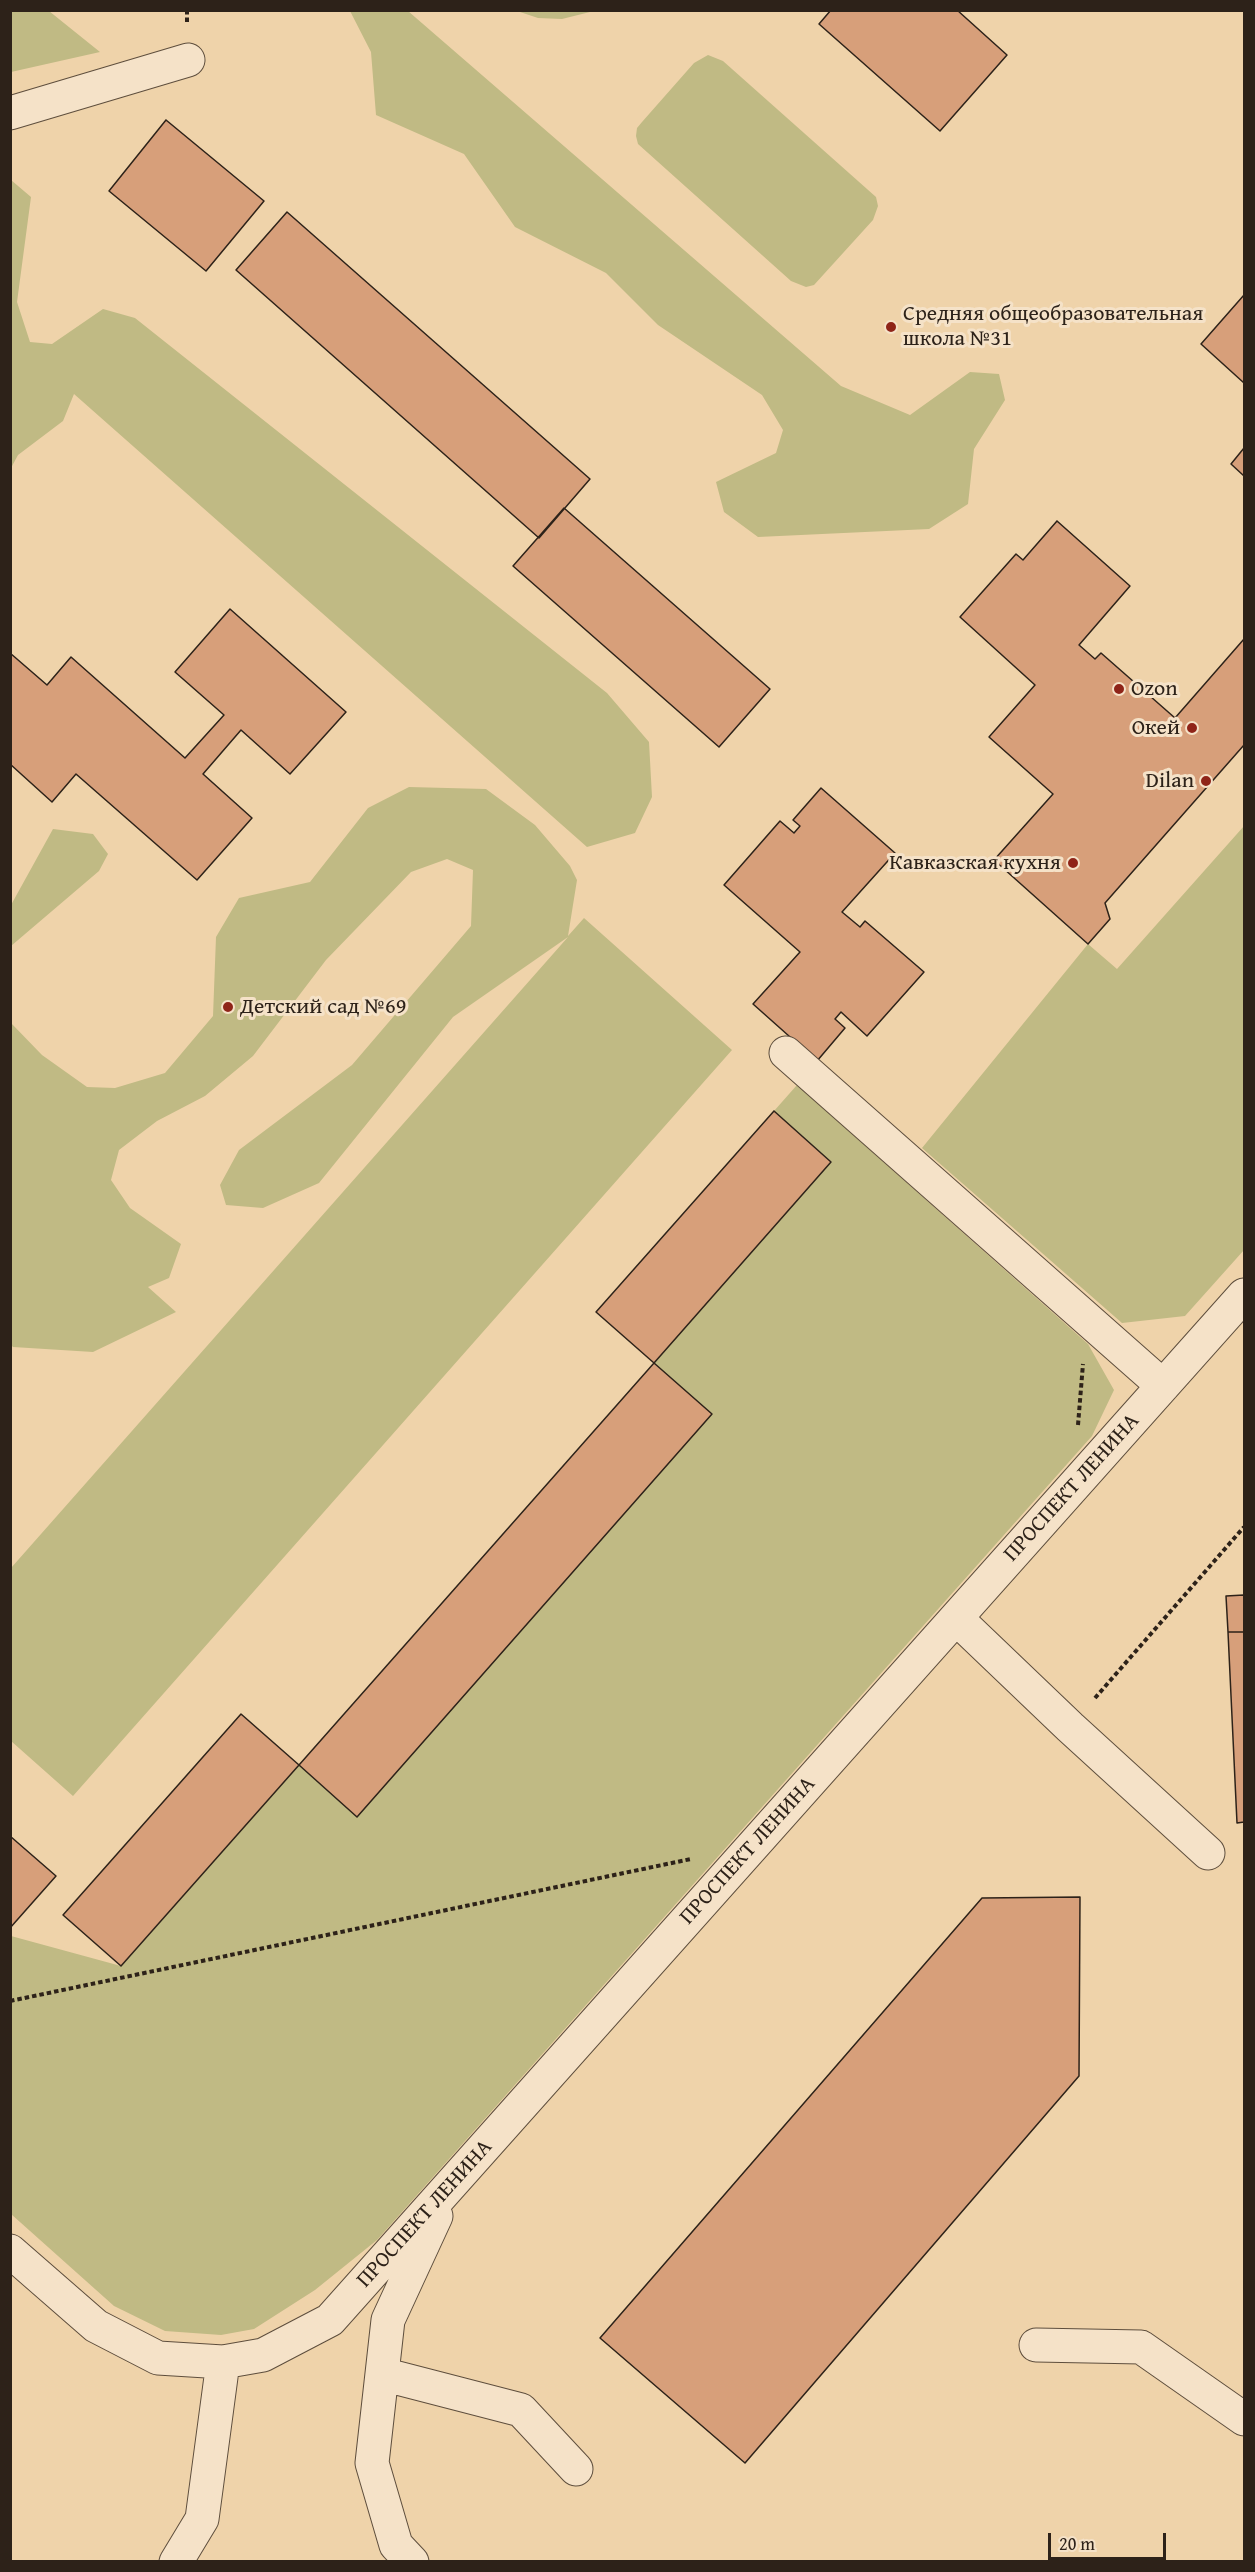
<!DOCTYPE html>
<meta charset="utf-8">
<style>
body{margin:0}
#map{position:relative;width:1255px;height:2572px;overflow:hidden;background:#efd3aa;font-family:"Gentium Book Plus",serif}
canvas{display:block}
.frame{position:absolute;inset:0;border:12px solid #2d2219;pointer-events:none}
.scale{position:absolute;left:1048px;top:2533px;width:118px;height:27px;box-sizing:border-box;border:3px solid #2d2219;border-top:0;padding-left:8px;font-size:18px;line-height:21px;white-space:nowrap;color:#2d2219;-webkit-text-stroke:4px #f5e2c8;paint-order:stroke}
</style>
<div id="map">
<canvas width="1255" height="2572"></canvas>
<div class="frame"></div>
<div class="scale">20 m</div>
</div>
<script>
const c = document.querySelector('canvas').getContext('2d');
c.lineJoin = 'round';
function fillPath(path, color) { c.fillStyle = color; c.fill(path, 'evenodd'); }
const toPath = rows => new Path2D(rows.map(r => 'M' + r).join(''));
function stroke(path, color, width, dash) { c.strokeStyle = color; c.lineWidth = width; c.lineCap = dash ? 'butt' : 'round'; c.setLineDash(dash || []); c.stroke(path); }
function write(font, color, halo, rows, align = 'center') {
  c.font = font + ' "Gentium Book Plus",serif'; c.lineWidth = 6; c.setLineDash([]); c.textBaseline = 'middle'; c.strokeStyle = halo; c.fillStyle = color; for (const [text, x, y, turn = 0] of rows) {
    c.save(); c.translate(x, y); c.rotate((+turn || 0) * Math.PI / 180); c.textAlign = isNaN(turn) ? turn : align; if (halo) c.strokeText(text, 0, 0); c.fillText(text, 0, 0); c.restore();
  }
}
fillPath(toPath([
 [10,11,49,11,100,52,11,72],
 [350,11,408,11,841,386,910,415,970,372,999,374,1005,400,974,449,968,504,929,529,758,537,724,512,716,482,776,453,783,430,762,395,658,325,606,273,515,227,464,154,376,115,371,52],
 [517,11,594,11,562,19,538,18],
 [708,55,723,61,876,197,878,206,873,220,814,285,806,287,791,281,638,144,636,136,637,128,642,122,694,63],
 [11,180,31,197,17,302,30,342,52,344,103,309,135,318,607,693,649,742,652,797,635,833,587,847,74,394,63,421,18,455,11,468],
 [409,787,486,789,535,825,570,866,577,880,568,936,584,918,732,1050,73,1796,11,1741,11,1568,568,937,453,1017,319,1183,263,1208,226,1205,220,1185,239,1150,352,1065,471,926,473,870,447,859,411,872,326,960,253,1056,205,1096,157,1121,119,1150,111,1180,130,1208,181,1244,169,1278,148,1287,176,1312,93,1352,13,1347,11,1345,11,1023,42,1055,87,1087,115,1088,165,1073,213,1016,216,937,239,898,310,882,368,808],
 [1244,826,1244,1250,1185,1316,1122,1323,922,1148,1088,944,1117,969],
 [53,829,93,834,108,854,99,871,11,946,11,905],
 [797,1085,1088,1344,1114,1390,1092,1436,377,2240,315,2290,254,2329,221,2335,165,2331,114,2306,11,2214,11,1936,121,1966,299,1765,356,1816,654,1363,831,1162,774,1111]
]), '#c0ba84');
const building = toPath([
 [831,10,957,10,1007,55,940,131,819,24,831,10],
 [166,120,264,201,206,271,109,191,166,120],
 [287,212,590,479,539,538,236,270,287,212],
 [1244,295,1244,383,1201,344,1244,295],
 [1244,448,1244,476,1231,464,1244,448],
 [564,508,770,689,719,747,513,566,564,508],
 [1057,521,1130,586,1079,645,1095,659,1101,653,1175,718,1244,639,1244,745,1105,903,1110,919,1088,944,994,860,1053,794,989,737,1035,685,960,617,1016,554,1023,560,1057,521],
 [230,609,346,712,290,774,241,730,203,774,252,818,197,880,76,774,52,802,10,764,10,653,47,685,71,657,185,758,224,715,175,672,230,609],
 [821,788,895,853,842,912,860,927,865,921,924,972,867,1036,841,1012,835,1019,845,1028,817,1061,753,1004,800,952,724,885,780,821,794,833,800,826,793,820,821,788],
 [774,1111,831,1162,654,1363,596,1312,774,1111],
 [654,1363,712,1414,357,1817,299,1765,654,1363],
 [1244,1595,1244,1632,1228,1632,1226,1596,1244,1595],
 [1228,1632,1244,1632,1244,1822,1237,1823,1228,1632],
 [241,1714,299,1765,121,1966,63,1915,241,1714],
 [10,1836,56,1876,10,1928,10,1836],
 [1080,1897,1079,2076,745,2463,600,2338,982,1898,1080,1897]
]);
fillPath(building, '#d79f7a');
stroke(building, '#2d2219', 1.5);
const minor = toPath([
 [10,113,188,60],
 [786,1053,1163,1386],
 [956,1618,1070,1727,1208,1853],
 [10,2251,96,2326,158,2358,223,2362,263,2355,330,2320,1244,1295],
 [1036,2345,1141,2347,1244,2419],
 [382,2374,521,2410,576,2469],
 [176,2562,202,2519,223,2362],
 [412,2562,396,2545,372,2463,388,2320,436,2216]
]);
stroke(minor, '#5e4e3d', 35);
stroke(toPath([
 [187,10,187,25],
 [1078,1425,1083,1364],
 [1095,1698,1244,1527],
 [10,2001,691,1859]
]), '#2d2219', 4, [4.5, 3]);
stroke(minor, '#f5e2c8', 33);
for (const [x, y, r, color] of [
 [891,327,6,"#8f2418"],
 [1119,689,6,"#8f2418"],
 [1192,728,6,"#8f2418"],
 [1206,781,6,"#8f2418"],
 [1073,863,6,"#8f2418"],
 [228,1007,6,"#8f2418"]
]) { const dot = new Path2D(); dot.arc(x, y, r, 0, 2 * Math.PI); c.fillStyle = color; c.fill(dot); stroke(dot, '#f5e2c8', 2); }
write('22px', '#2d2219', '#f5e2c8', [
 ["Средняя общеобразовательная",903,314],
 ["школа №31",903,339],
 ["Ozon",1131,689],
 ["Окей",1180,728,"right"],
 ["Dilan",1194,781,"right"],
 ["Кавказская кухня",1061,863,"right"],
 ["Детский сад №69",240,1007]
], 'left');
write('22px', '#2d2219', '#f5e2c8', [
 ["ПРОСПЕКТ ЛЕНИНА",1072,1488,-48],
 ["ПРОСПЕКТ ЛЕНИНА",748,1851,-48],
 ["ПРОСПЕКТ ЛЕНИНА",425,2214,-48]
]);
</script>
